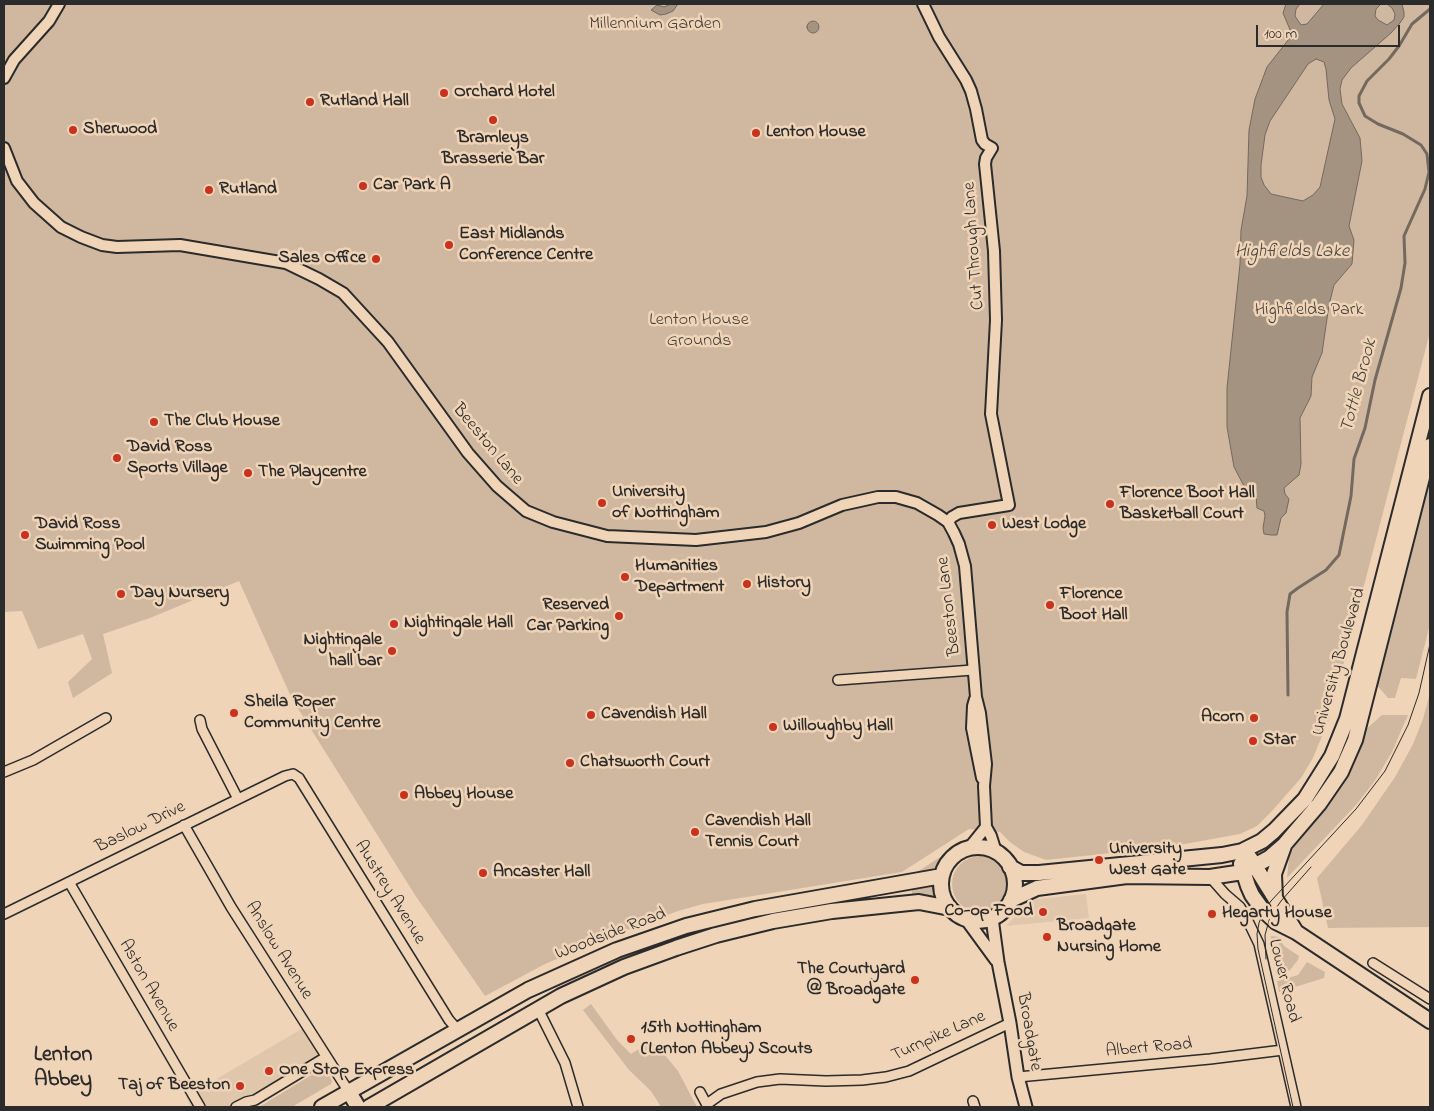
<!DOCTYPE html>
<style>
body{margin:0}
#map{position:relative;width:1434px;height:1111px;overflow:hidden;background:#f0d4b7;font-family:"Indie Flower",sans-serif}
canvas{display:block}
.frame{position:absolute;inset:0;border:5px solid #2b2b2b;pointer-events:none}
.scale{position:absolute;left:1256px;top:25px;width:144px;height:22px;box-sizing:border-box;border:2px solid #2b2b2b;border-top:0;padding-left:6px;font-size:15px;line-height:18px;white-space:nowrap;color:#2b2b2b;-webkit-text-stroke:4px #f0d4b7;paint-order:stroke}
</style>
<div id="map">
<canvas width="1434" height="1111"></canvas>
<div class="frame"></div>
<div class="scale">100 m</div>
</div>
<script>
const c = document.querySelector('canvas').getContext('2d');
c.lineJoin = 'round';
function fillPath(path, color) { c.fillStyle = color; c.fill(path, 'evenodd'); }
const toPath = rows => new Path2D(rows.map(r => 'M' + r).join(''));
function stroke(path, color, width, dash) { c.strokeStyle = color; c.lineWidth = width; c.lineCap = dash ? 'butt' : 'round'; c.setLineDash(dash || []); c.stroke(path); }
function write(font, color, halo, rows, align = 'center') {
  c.font = font + ' "Indie Flower",sans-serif'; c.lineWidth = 5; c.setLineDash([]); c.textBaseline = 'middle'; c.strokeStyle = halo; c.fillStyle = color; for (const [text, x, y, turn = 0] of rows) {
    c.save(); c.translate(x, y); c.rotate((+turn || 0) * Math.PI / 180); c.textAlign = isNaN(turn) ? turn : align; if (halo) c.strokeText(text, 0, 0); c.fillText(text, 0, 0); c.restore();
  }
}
fillPath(toPath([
 [1086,894,1089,918,1006,926,1027,903,1038,899],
 [310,1024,327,1051,230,1107,191,1107,186,1097]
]), '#e0c6ab');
fillPath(toPath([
 [4,4,1430,4,1430,332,1341,674,1330,685,1326,695,1326,711,1330,717,1313,758,1301,778,1272,811,1257,826,1240,834,1168,847,1046,860,1024,852,1010,842,1000,832,969,829,902,872,703,904,678,911,622,932,545,964,485,996,415,895,292,699,239,581,150,618,103,634,112,673,73,698,68,682,92,659,83,634,38,649,22,611,4,612],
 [1430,471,1430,624,1416,679,1401,678,1395,698,1388,698,1375,683],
 [1430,693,1430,927,1328,928,1317,878,1362,825,1395,777,1413,744,1423,719],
 [1382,715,1408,715,1392,752,1376,779,1357,804,1287,878,1289,857,1299,836,1324,808,1353,766,1364,731],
 [948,852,936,869,929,873,914,874],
 '952 884a28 28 0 1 1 56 0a28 28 0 1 1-56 0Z',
 [936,884,939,900,912,897,912,887],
 [1271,936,1278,937,1284,946,1299,956,1298,960,1290,970,1283,972,1282,968,1276,969,1274,955,1281,953,1278,941,1271,943],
 [1307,962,1325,972,1324,978,1279,992,1277,981,1298,975],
 [591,1004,617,1040,631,1054,651,1041,664,1054,678,1071,697,1107,661,1107,651,1091,629,1070,583,1010],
 [318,1071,325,1071,328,1073,332,1081,331,1084,292,1107,259,1107]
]), '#d0b8a0');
const water = toPath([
 [671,4,678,4,673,11,666,14,660,15,651,10,657,5,664,7,671,4],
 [1286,4,1300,4,1296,9,1295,16,1301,25,1307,24,1324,4,1381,4,1376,9,1375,16,1378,20,1387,25,1394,20,1395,14,1392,8,1387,4,1402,4,1404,12,1404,17,1400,23,1391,33,1351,68,1342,80,1340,89,1342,104,1360,138,1362,161,1349,226,1354,240,1352,264,1334,285,1329,305,1322,353,1312,377,1311,396,1300,418,1301,464,1299,475,1284,488,1285,494,1289,499,1286,513,1281,518,1277,535,1271,535,1264,534,1263,528,1265,516,1264,511,1257,508,1256,495,1244,486,1234,467,1227,427,1227,388,1240,264,1241,230,1247,196,1249,130,1255,99,1267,67,1289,39,1291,32,1283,13,1286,4],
 [1316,59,1324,62,1326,69,1329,100,1335,119,1320,187,1313,195,1303,201,1271,194,1264,185,1261,177,1261,165,1265,135,1270,121,1308,64,1316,59],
 '807 27a6 6 0 1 1 12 0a6 6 0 1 1-12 0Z'
]);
fillPath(water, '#a49381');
stroke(water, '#74695f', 1);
stroke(toPath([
 [1288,695,1287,612,1290,594,1298,588,1326,570,1339,555,1351,496,1354,459,1365,428,1375,380,1401,288,1405,263,1404,236,1425,189,1429,172,1427,154,1421,145,1403,134,1378,124,1365,116,1359,103,1359,96,1367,81,1389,59,1399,46,1412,24,1430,9]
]), '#74695f', 3);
const minor = toPath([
 [838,680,973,670],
 [200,720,202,729,238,799],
 [4,772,33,760,106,718],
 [184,825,231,907,349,1092],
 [1210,877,1225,894,1240,907,1246,917,1259,944,1296,1107],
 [69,882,200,1107],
 [4,914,285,776,293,774,299,778,449,1020,457,1029],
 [1373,963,1430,999],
 [538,1009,565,1063,578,1107],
 [1018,1077,1210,1059,1283,1050],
 [700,1092,708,1107],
 [973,1101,975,1107],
 [707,1104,721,1094,757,1082,780,1079,826,1081,862,1080,886,1077,909,1071,1010,1023],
 [236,1107,246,1102,255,1100,326,1057]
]);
const tertiary = toPath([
 [923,4,939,37,966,80,971,91,976,109,982,140,985,144,992,148,986,158,985,164,994,251,996,320,991,414,1009,505,959,513,952,517,948,522],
 [4,78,14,60,49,21,59,4],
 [4,148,17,181,34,203,61,227,81,237,102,245,117,247,180,245,286,263,319,279,343,293,388,342,468,453,497,486,526,511,553,522,607,536,696,540,766,532,799,523,842,505,878,497,896,497,917,503,938,515,948,522,954,533,959,544,965,566,976,697,980,713,986,764,984,786,986,827,991,836,996,852],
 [975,699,973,706,972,728,982,778],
 [969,848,986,827]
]);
const secondary = toPath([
 [992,918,998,962,1010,1023,1018,1077,1026,1107],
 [966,919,996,960]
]);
const primary = toPath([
 '941 884a37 37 0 1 1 74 0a37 37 0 1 1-74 0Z',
 [1250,858,1296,932],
 [1241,864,1248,886,1252,895,1262,909,1276,922,1296,932,1430,1021],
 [1010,867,1021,873,1039,873,1222,855,1242,851,1262,841,1274,831,1305,799,1332,756,1347,719,1430,396],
 [1275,898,1274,874,1284,846],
 [1011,900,1037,888,1127,876,1210,877,1243,872,1269,858,1284,845,1319,804,1341,772,1355,740,1430,446],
 [349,1092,358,1107],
 [322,1107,528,990,617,950,686,926,755,909,942,876],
 [369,1107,561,996,624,967,676,948,716,935,773,921,832,911,919,902,950,908]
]);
stroke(minor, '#2b2b2b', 12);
stroke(tertiary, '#2b2b2b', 14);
stroke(secondary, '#2b2b2b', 15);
stroke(primary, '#2b2b2b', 18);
stroke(minor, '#f0d4b7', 9);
stroke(tertiary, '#f0d4b7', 10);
stroke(secondary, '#f0d4b7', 11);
stroke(primary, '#f0d4b7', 14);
stroke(toPath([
 [1266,959,1265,935,1270,917,1281,901,1311,867],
 [1293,1107,1258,949,1257,934,1259,923,1263,912,1271,901,1356,809,1385,771,1408,725,1419,693,1430,644]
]), '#2b2b2b', 1);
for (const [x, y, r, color] of [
 [444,93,5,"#c8321e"],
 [310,102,5,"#c8321e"],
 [493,120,5,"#c8321e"],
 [73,130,5,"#c8321e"],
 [756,133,5,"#c8321e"],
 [363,186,5,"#c8321e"],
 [209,190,5,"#c8321e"],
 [449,245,5,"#c8321e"],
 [376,259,5,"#c8321e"],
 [154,422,5,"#c8321e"],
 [117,458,5,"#c8321e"],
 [248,473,5,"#c8321e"],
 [602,503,5,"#c8321e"],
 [1110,504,5,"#c8321e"],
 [992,525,5,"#c8321e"],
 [25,535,5,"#c8321e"],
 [625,577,5,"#c8321e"],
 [747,584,5,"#c8321e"],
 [121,594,5,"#c8321e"],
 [1050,605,5,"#c8321e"],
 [619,616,5,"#c8321e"],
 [394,624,5,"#c8321e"],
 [392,651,5,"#c8321e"],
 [234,713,5,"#c8321e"],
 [591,715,5,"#c8321e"],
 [1254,718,5,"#c8321e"],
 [773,727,5,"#c8321e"],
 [1253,741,5,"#c8321e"],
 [570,763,5,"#c8321e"],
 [404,795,5,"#c8321e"],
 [695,832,5,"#c8321e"],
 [1099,860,5,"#c8321e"],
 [483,873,5,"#c8321e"],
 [1043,912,5,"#c8321e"],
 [1212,914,5,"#c8321e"],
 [1047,937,5,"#c8321e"],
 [915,980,5,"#c8321e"],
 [631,1039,5,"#c8321e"],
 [269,1071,5,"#c8321e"],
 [240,1086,5,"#c8321e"]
]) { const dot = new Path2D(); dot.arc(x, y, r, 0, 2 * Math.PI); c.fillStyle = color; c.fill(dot); stroke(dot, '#f0d4b7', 2); }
write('18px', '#44403d', '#f0d4b7', [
 ["Millennium Garden",655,25],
 ["Highfields Park",1309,311],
 ["Lenton House",699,321],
 ["Grounds",699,342]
]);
write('bold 18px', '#2b2b2b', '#f0d4b7', [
 ["Orchard Hotel",454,93],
 ["Rutland Hall",320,102],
 ["Sherwood",83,130],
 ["Lenton House",766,133],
 ["Bramleys",493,139,"center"],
 ["Brasserie Bar",493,160,"center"],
 ["Car Park A",373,186],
 ["Rutland",219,190],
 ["East Midlands",459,235],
 ["Conference Centre",459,256],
 ["Sales Office",366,259,"right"],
 ["The Club House",164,422],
 ["David Ross",127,448],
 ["Sports Village",127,469],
 ["The Playcentre",258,473],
 ["University",612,493],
 ["of Nottingham",612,514],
 ["Florence Boot Hall",1120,494],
 ["Basketball Court",1120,515],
 ["David Ross",35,525],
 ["Swimming Pool",35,546],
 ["West Lodge",1002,525],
 ["Humanities",635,567],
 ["Department",635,588],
 ["History",757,584],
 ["Day Nursery",131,594],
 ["Florence",1060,595],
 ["Boot Hall",1060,616],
 ["Reserved",609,606,"right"],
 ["Car Parking",609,627,"right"],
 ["Nightingale Hall",404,624],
 ["Nightingale",382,641,"right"],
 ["hall bar",382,662,"right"],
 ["Sheila Roper",244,703],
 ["Community Centre",244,724],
 ["Cavendish Hall",601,715],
 ["Acorn",1244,718,"right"],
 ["Willoughby Hall",783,727],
 ["Star",1263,741],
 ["Chatsworth Court",580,763],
 ["Abbey House",414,795],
 ["Cavendish Hall",705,822],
 ["Tennis Court",705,843],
 ["University",1109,850],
 ["West Gate",1109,871],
 ["Ancaster Hall",493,873],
 ["Co-op Food",1033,912,"right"],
 ["Hegarty House",1222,914],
 ["Broadgate",1057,927],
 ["Nursing Home",1057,948],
 ["The Courtyard",905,970,"right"],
 ["@ Broadgate",905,991,"right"],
 ["15th Nottingham",641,1029],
 ["(Lenton Abbey) Scouts",641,1050],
 ["One Stop Express",279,1071],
 ["Taj of Beeston",230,1086,"right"]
], 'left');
write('18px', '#2b2b2b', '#f0d4b7', [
 ["Cut Through Lane",975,246,-94],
 ["Beeston Lane",487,445,50],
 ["Beeston Lane",950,606,-97],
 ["University Boulevard",1340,662,-74],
 ["Baslow Drive",141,828,-26],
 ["Austrey Avenue",389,893,58],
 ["Woodside Road",611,935,-21],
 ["Anslow Avenue",278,951,58],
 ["Lower Road",1283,981,76],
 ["Aston Avenue",148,986,60],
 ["Broadgate",1028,1032,80],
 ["Turnpike Lane",939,1037,-24],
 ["Albert Road",1149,1049,-5]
]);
write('italic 19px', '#494540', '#f0d4b7', [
 ["Highfields Lake",1292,253],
 ["Tottle Brook",1360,386,-75]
]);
write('bold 22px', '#2b2b2b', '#f0d4b7', [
 ["Lenton",63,1056],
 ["Abbey",63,1081]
]);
</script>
